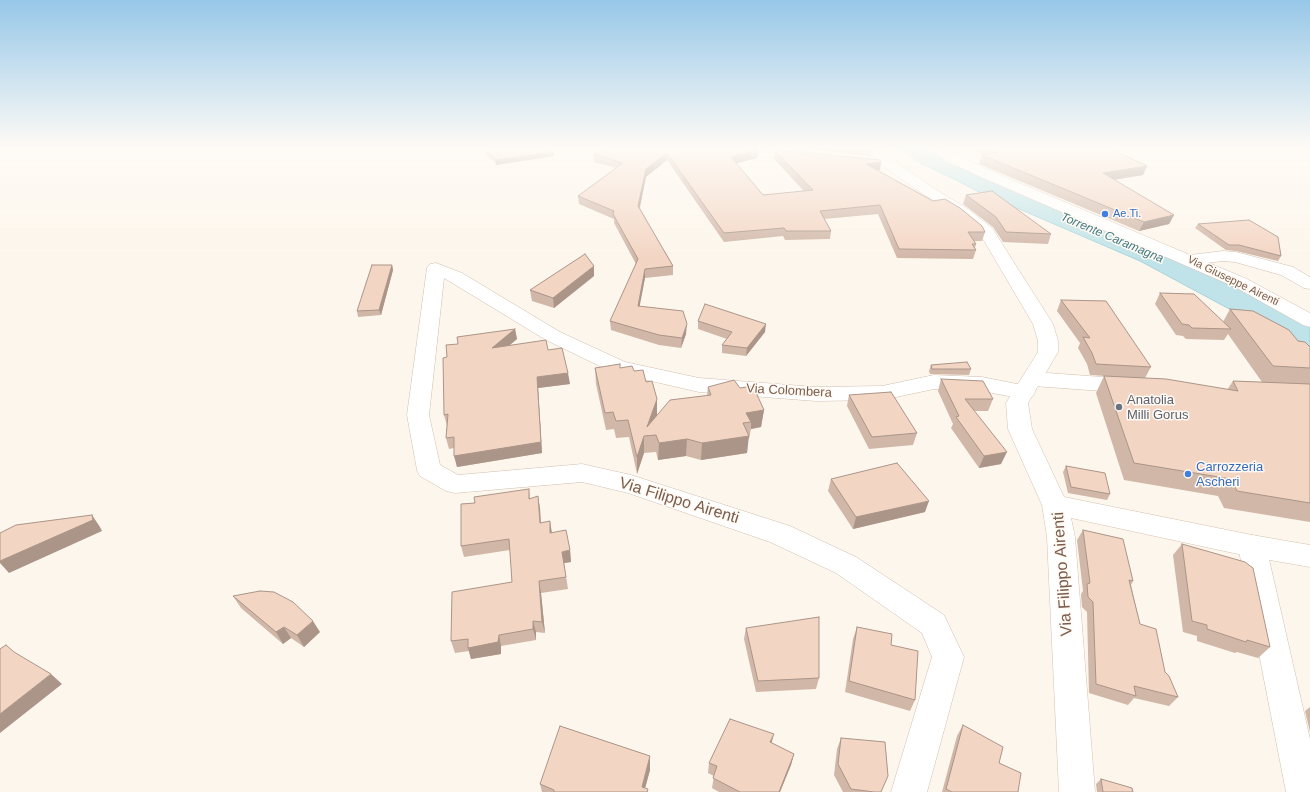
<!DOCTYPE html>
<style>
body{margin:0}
canvas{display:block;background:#fdf6ec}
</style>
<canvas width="1310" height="792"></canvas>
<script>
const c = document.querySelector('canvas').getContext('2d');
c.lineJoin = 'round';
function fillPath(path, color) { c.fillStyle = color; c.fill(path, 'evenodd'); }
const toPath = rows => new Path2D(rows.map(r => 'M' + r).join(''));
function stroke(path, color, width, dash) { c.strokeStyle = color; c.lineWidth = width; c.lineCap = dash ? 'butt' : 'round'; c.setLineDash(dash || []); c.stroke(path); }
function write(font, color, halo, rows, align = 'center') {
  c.font = font + ' Arial,sans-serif'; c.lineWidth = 3; c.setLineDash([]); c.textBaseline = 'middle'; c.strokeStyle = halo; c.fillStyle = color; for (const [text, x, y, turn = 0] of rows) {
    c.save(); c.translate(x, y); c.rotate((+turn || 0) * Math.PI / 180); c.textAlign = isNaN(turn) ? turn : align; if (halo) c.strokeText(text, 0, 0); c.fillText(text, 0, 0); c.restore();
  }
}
const water = toPath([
 [898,148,925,148,941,158,946,163,982,177,1237,286,1310,326,1310,360,1246,318,1140,261,975,190,956,180,922,164,898,148]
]);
fillPath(water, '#bfe3e8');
stroke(water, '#a5d3da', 1);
const street = toPath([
 [722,148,804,151,809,152,811,155,809,158,804,159,761,157,728,152,723,151,722,148],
 [1223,251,1236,252,1293,267,1310,277,1310,289,1304,288,1281,275,1235,262,1223,261,1190,265,1184,264,1181,260,1184,256,1190,255,1223,251],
 [436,263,462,273,560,332,625,362,699,378,816,387,882,386,934,375,982,377,1032,387,1035,392,1032,397,1024,399,982,391,934,389,882,400,816,401,699,392,612,372,546,340,444,278,429,415,440,465,458,475,582,464,631,475,790,526,856,557,944,615,964,657,927,792,891,792,932,657,922,633,836,573,770,542,628,493,582,482,455,493,446,491,420,476,417,470,407,415,427,268,430,264,436,263],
 [1033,372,1130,379,1138,381,1141,386,1138,391,1130,393,1033,386,1025,384,1022,379,1025,374,1033,372],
 [1252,535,1262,538,1266,546,1310,739,1310,792,1286,792,1238,546,1242,538,1252,535]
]);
const secondary = toPath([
 [866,148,880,148,893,160,933,188,968,209,992,228,1053,324,1058,341,1058,352,1028,403,1032,429,1064,497,1252,535,1310,545,1310,567,1252,557,1071,518,1075,537,1095,792,1059,792,1047,537,1042,505,1008,429,1006,403,1038,352,1038,341,1033,324,980,234,958,215,923,194,883,166,866,148],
 [928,148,944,148,984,168,1247,279,1310,313,1310,327,1303,325,1235,287,974,174,929,151,928,148]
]);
stroke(street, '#d1beb0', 1);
stroke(secondary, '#d6c0b0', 1);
fillPath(street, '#fff');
fillPath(secondary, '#fff');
fillPath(toPath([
 [484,148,542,148,554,152,554,156,496,165,495,162,488,157],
 [785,148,872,148,871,156,800,148],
 [977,148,1109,148,1147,166,1143,175,1114,180,1174,215,1169,224,1139,231,979,164,982,155,984,155,976,151],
 [758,150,757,158,736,163,763,195,804,191,774,159,775,151,880,170,877,170,985,232,982,241,974,241,976,244,975,248,976,250,973,259,897,258,878,214,824,219,831,231,830,239,785,240,783,236,724,242,667,160,646,177,640,208,673,266,673,275,645,278,639,306,686,334,681,348,659,345,611,330,610,321,636,264,614,223,614,219,579,204,578,196,616,168,594,162,593,154],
 [966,195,1051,234,1048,244,1003,242,993,227,963,204],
 [1198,224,1281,256,1278,261,1236,251,1226,250,1195,228],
 [392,265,393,270,381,315,358,317,357,311],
 [594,276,554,308,532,301,530,290],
 [1160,293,1223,322,1230,309,1310,347,1310,522,1224,508,1218,496,1124,480,1096,393,1104,376,1136,378,1090,375,1087,364,1078,348,1080,343,1057,311,1061,300,1151,367,1145,378,1227,390,1233,381,1262,382,1228,334,1224,340,1186,339,1183,336,1176,335,1155,304],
 [698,321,765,332,746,356,722,353,722,345,727,339,698,329],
 [515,329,517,339,510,345,548,350,570,384,538,388,542,453,457,467,454,448,449,449,446,438,447,426,444,415,458,344],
 [931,365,971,369,969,375,930,374,929,371],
 [595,368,620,368,634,371,646,382,657,415,707,395,708,387,764,410,761,427,751,429,749,439,748,439,747,453,701,460,686,456,658,460,656,452,644,453,637,474,629,437,616,438,614,429,606,430,596,384],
 [941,379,993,399,988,411,974,411,1001,464,979,468,951,428,953,424,938,391],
 [849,395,917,433,913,445,869,449,847,406],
 [1066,466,1110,494,1107,500,1068,493,1063,472],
 [831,479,925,512,853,529,828,491],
 [529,489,530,499,540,508,541,523,570,550,571,562,564,563,568,589,541,593,545,633,536,632,536,640,501,646,501,654,471,659,469,651,455,653,451,641,512,582,510,550,464,557,461,546,475,503],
 [1083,530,1133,581,1131,585,1140,624,1178,697,1169,706,1134,698,1128,705,1089,693,1087,612,1082,607,1081,594,1083,591,1077,540],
 [1182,544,1270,647,1258,658,1237,652,1235,653,1197,641,1197,636,1183,632,1173,555],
 [233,596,320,632,304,647,291,638,283,644,241,608],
 [857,627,891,645,915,700,910,711,845,692,853,639],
 [746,628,819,678,816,689,756,692,744,639],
 [1310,707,1310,732,1305,711],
 [963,725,999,763,1018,792,942,792,957,736],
 [841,738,881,792,843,792,834,775,837,749],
 [772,743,794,754,791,765,780,792,719,792,712,788,714,776,708,773,709,763],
 [650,756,650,770,645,788,648,792,542,792,540,784],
 [1101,779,1133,792,1097,792,1096,784]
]), '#d1b7a8');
fillPath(toPath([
 [758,150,757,158,730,165,731,157],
 [554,152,554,156,496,165,495,160],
 [667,153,667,160,646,177,638,214,638,206,646,169],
 [881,162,880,170,864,172,866,164],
 [1147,166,1143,175,1099,182,1103,173],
 [1174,215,1169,224,1139,231,1144,222],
 [392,265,393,270,381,315,379,310],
 [594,266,594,276,554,308,553,298],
 [645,269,645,278,638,315,638,306],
 [687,324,686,334,681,348,682,338],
 [766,324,765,332,746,356,747,348],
 [515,329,517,339,494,358,492,348],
 [568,373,570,384,538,388,542,453,457,467,454,456,537,377],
 [657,399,657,416,647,427],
 [764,410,761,427,751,429,751,422,746,413],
 [644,436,644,453,637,474,637,457],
 [749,436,747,453,701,460,702,443],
 [687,439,686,456,658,460,659,443],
 [1007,452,1001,464,979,468,984,456],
 [538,496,540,508,541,535,540,523],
 [929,501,925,512,853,529,856,517],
 [92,515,100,527,102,531,9,573,0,563,0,561],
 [550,521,552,533,550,533],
 [570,550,571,562,564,563,562,552],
 [539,581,541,593,545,633,542,622],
 [313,621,320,632,304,647,297,635],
 [533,621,536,632,536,640,533,629],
 [284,627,291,638,283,644,276,632],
 [499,635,501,646,501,654,471,659,468,648],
 [51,674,62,684,0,733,0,714],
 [774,734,771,745,770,742],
 [794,754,791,765,780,792,779,792],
 [650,756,650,770,644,792,642,787]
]), '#aa9588');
const building = toPath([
 [485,148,542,148,554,152,495,160,494,157,487,152,485,148],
 [608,148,744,148,758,150,731,157,763,195,813,190,775,151,801,152,880,160,881,162,866,164,933,201,945,199,960,208,982,226,985,232,968,232,976,244,972,244,976,250,899,249,880,205,820,211,831,231,786,231,784,228,724,233,667,153,646,169,638,206,673,266,645,269,638,306,683,311,687,324,682,338,659,335,610,321,638,259,613,214,614,211,578,196,623,163,593,154,608,148],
 [991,148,1109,148,1147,166,1103,173,1174,215,1144,222,982,155,998,152,991,148],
 [992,191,1051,234,1006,232,996,217,966,195,992,191],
 [1249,220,1278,237,1281,256,1239,245,1229,245,1198,224,1249,220],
 [585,254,594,266,553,298,530,290,585,254],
 [372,265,392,265,379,310,357,311,372,265],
 [1160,293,1194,294,1231,329,1192,328,1189,325,1182,324,1160,293],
 [1061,300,1106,301,1151,367,1096,364,1092,353,1083,337,1090,338,1061,300],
 [705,304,766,324,747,348,722,345,732,332,698,321,705,304],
 [1230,309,1253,311,1289,330,1298,341,1305,342,1310,347,1310,368,1273,366,1230,309],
 [515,329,492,348,546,340,548,350,562,348,568,373,537,377,541,442,454,456,454,437,446,438,448,414,444,415,443,358,447,357,446,345,458,344,457,337,515,329],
 [967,362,971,369,932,369,931,365,967,362],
 [620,364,620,368,632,366,634,371,643,370,646,382,652,381,657,399,647,427,670,400,711,395,708,387,734,380,740,388,753,386,764,410,746,413,751,422,743,423,749,436,702,443,687,439,659,443,656,435,644,436,637,457,628,420,616,421,613,412,605,413,595,368,620,364],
 [1104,376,1166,379,1238,391,1233,381,1310,384,1310,503,1237,491,1231,479,1134,463,1104,376],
 [941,379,983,381,993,399,965,399,1007,452,984,456,956,417,959,416,941,379],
 [891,392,917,433,872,437,849,395,891,392],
 [897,463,929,501,856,517,831,479,897,463],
 [1066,466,1105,473,1110,494,1071,487,1066,466],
 [529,489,529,499,538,496,540,523,550,521,550,533,566,530,570,550,562,552,566,577,539,581,542,622,533,621,533,629,499,635,498,642,468,648,468,639,451,641,452,592,512,582,509,539,461,546,461,504,475,503,474,497,529,489],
 [92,515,93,520,0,561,0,533,16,525,92,515],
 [1083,530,1123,539,1133,581,1129,580,1140,624,1156,629,1165,672,1169,676,1178,697,1134,686,1136,696,1096,684,1093,602,1088,597,1087,584,1090,583,1083,530],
 [1182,544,1245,562,1253,568,1270,647,1247,640,1246,642,1207,629,1207,625,1192,621,1182,544],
 [260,591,274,592,293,602,313,621,297,635,284,627,276,632,233,596,260,591],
 [819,617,819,678,758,681,746,628,819,617],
 [857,627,892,634,891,645,918,651,915,700,849,681,857,627],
 [6,645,14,652,51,674,0,714,0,649,6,645],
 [730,719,774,734,770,742,794,754,779,792,740,792,713,778,717,766,709,763,730,719],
 [963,725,1003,747,999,763,1021,773,1018,792,952,792,946,789,963,725],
 [560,726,650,756,642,787,648,789,647,792,554,792,554,790,540,784,560,726],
 [841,738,885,742,888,776,881,792,874,792,851,789,838,764,841,738],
 [1101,779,1132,788,1133,792,1103,792,1101,779]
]);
fillPath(building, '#f3d5c3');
stroke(building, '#aa9588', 1);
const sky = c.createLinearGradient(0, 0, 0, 259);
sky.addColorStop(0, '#97c7e8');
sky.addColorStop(0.57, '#fefbf6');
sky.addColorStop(1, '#fefbf600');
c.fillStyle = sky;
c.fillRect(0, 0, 1310, 259);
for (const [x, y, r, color] of [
 [1105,214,4,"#3f7fe0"],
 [1119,407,4,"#6b7280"],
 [1188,474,4,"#3f7fe0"]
]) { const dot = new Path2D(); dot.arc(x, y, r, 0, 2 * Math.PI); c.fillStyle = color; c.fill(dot); stroke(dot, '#fffaf3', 1.5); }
write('11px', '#366cbe', '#fffaf3', [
 ["Ae.Ti.",1113,214]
], 'left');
write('11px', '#7a5c4d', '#fffaf3', [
 ["Via Giuseppe Airenti",1233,281,26]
]);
write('italic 12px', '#437c86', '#fffaf3', [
 ["Torrente Caramagna",1112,238,23]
]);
write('13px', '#7a5c4d', '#fffaf3', [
 ["Via Colombera",789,391,3]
]);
write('13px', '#5b616d', '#fffaf3', [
 ["Anatolia",1127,400],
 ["Milli Gorus",1127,415]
], 'left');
write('13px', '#366cbe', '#fffaf3', [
 ["Carrozzeria",1196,467],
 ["Ascheri",1196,482]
], 'left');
write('16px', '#7a5c4d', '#fffaf3', [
 ["Via Filippo Airenti",679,501,17],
 ["Via Filippo Airenti",1063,574,-94]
]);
</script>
